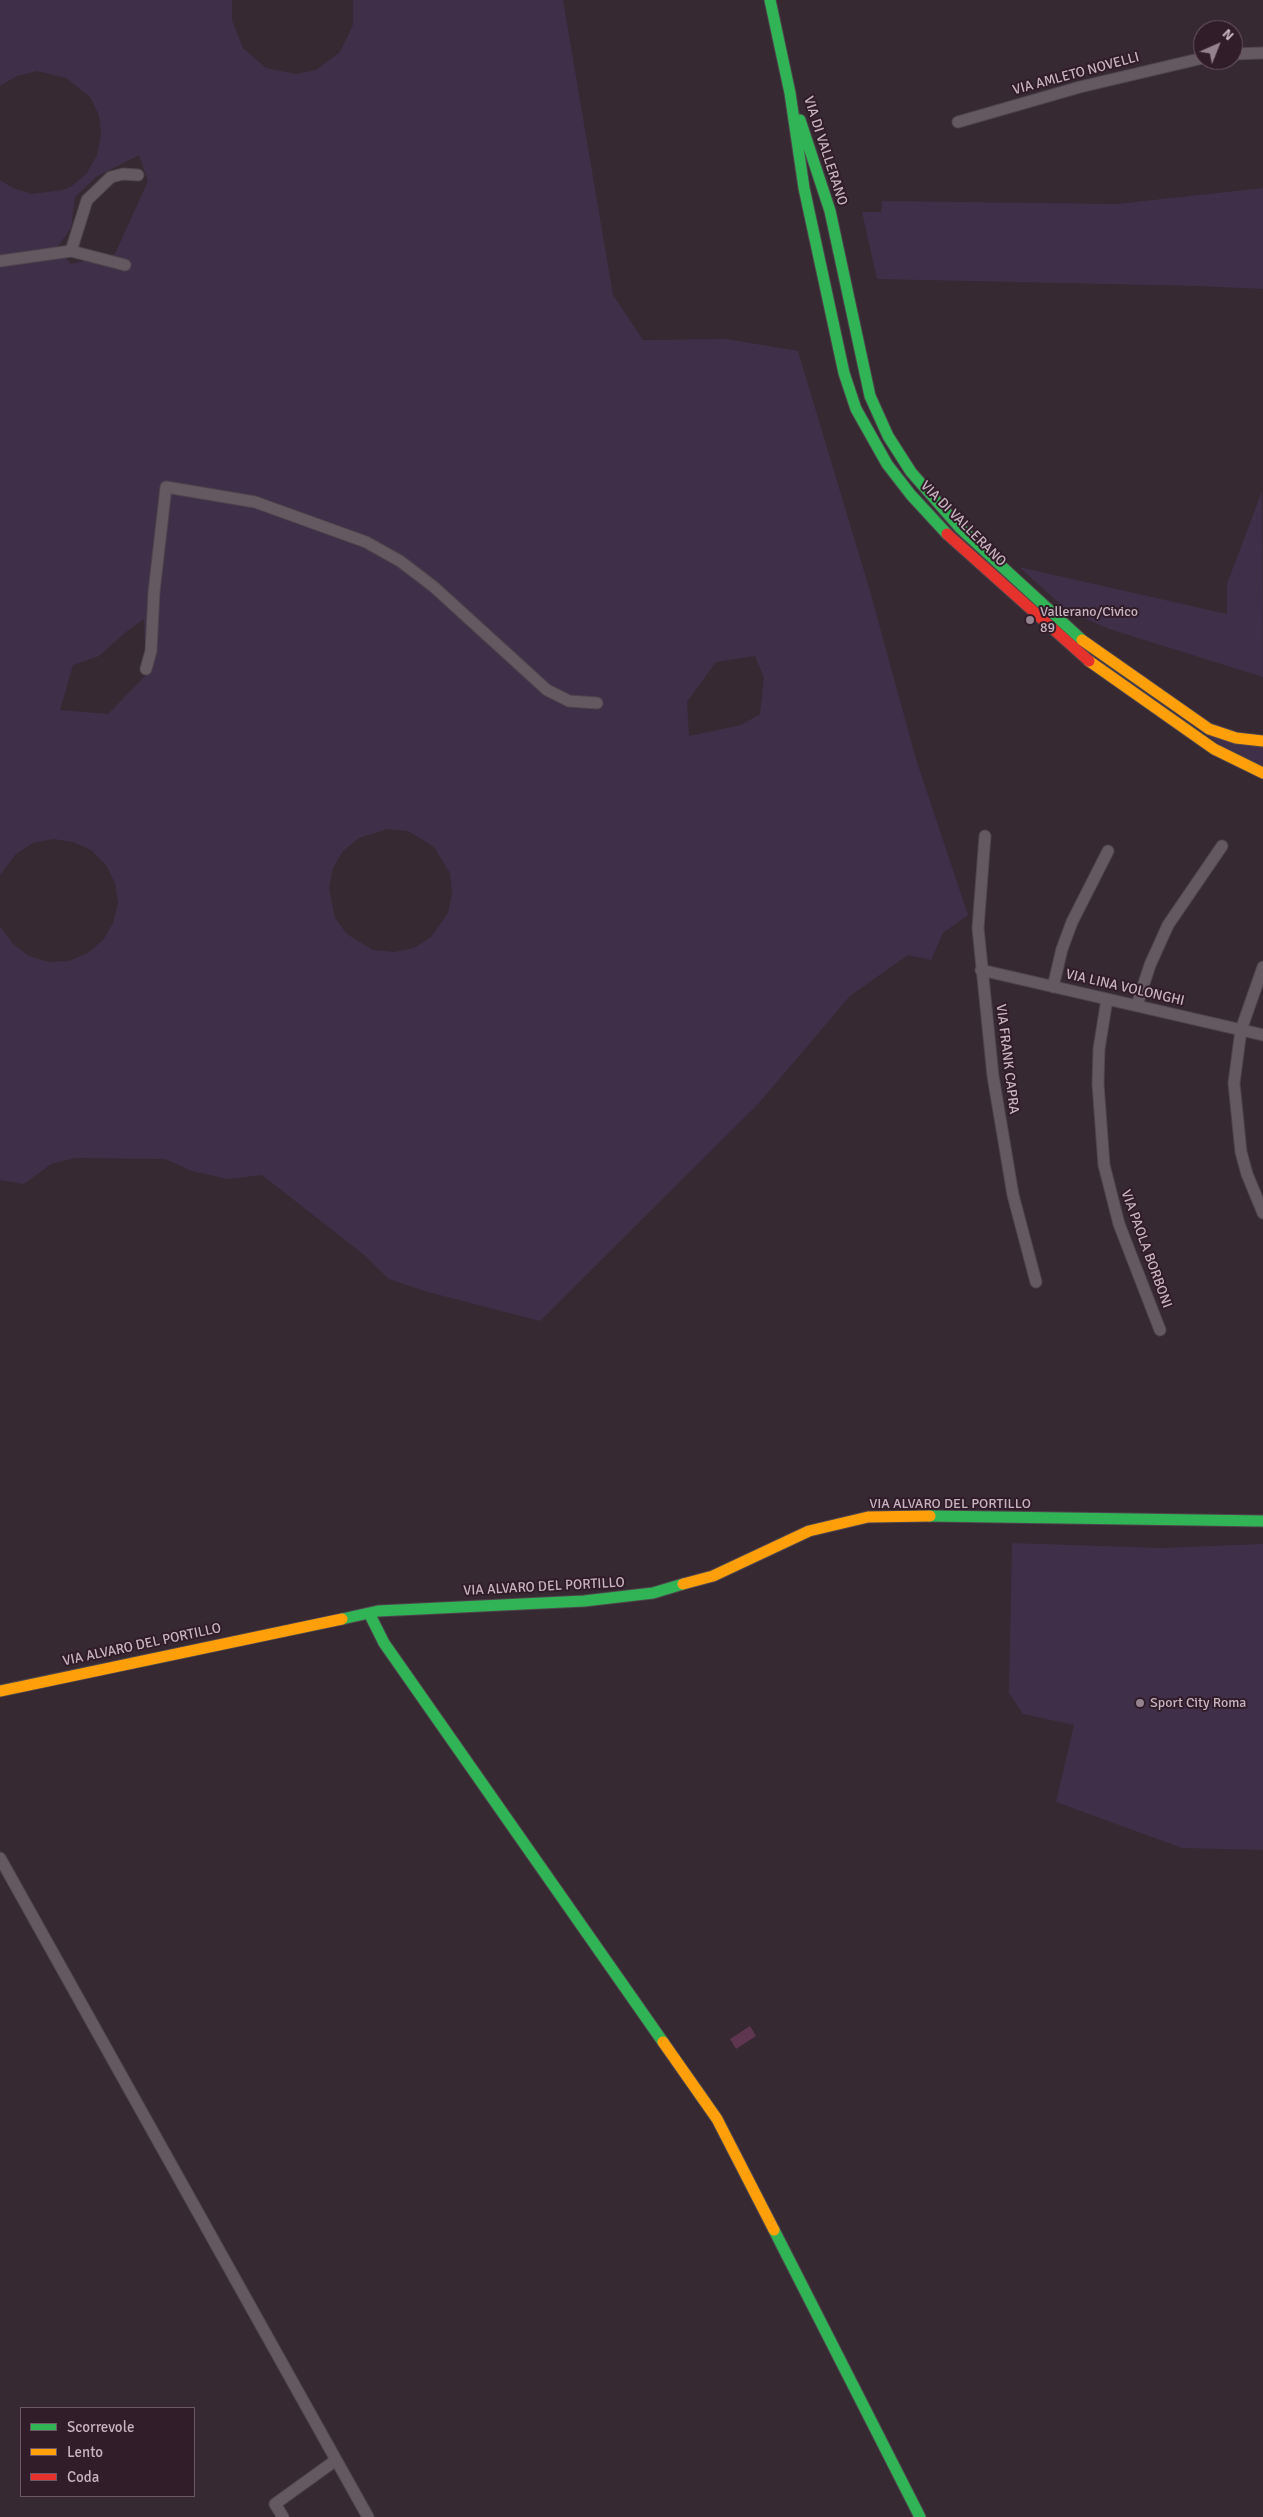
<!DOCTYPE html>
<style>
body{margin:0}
#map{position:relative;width:1263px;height:2517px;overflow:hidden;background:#362932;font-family:Signika,sans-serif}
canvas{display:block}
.legend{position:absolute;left:20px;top:2407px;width:175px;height:90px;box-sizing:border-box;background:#311c29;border:1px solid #6d5865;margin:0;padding:6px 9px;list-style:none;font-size:15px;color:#c7b2bf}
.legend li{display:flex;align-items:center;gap:10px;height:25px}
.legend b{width:25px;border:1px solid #6d5865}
.north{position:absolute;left:1193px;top:20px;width:50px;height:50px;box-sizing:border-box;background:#311c29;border:1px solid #6d5865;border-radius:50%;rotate:44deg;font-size:14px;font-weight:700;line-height:20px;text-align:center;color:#c7b2bf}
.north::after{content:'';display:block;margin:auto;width:18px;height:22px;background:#94828e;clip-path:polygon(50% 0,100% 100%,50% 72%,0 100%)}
</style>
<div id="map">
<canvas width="1263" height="2517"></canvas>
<ul class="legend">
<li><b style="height:6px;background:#30b455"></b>Scorrevole</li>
<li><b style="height:6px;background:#ff9f0a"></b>Lento</li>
<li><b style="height:6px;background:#e5322d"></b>Coda</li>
</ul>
<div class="north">N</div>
</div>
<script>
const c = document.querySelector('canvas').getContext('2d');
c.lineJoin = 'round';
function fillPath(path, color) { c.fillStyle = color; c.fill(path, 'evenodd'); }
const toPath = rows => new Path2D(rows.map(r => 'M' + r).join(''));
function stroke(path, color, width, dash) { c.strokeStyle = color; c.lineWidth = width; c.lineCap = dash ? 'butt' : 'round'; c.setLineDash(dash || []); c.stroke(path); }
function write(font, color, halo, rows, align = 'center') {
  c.font = font + ' Signika,sans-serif'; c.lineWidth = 4; c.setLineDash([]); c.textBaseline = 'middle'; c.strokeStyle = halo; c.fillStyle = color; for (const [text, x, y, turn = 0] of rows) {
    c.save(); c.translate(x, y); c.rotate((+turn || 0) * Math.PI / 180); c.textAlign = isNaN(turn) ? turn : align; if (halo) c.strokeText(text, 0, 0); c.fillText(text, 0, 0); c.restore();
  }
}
fillPath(toPath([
 [0,0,232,0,232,20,243,48,266,68,296,74,316,70,340,52,353,25,353,0,563,0,613,295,643,340,726,339,798,351,870,591,916,759,968,915,943,933,931,960,908,955,850,996,759,1103,540,1321,424,1291,389,1279,363,1254,262,1175,228,1179,192,1171,165,1159,75,1158,51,1164,24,1184,0,1180,0,926,13,944,29,956,49,962,69,961,88,953,103,940,113,923,118,903,115,883,106,865,91,850,73,842,53,839,33,843,16,854,0,875,0,180,13,188,32,194,62,190,72,186,87,173,97,155,101,135,99,115,90,97,66,78,37,71,17,76,0,86],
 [139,155,148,181,115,254,71,264,57,248,71,228,75,197,96,177],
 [144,619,146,675,108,714,60,710,73,665,99,656,126,632],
 [755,656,764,678,760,714,741,725,689,736,687,702,716,662],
 [388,829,408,831,434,847,450,873,452,893,448,913,431,937,414,948,394,952,373,950,347,934,335,918,329,888,333,868,343,851,359,838],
 [1263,188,1263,289,1199,286,877,279,862,212,881,212,882,201,1117,204],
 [1262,491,1263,677,1109,629,1068,611,1019,567,1227,614,1227,584],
 [1199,729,1263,747,1263,766,1221,746],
 [1012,1543,1160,1548,1263,1544,1263,1850,1182,1848,1056,1802,1074,1725,1023,1714,1009,1693]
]), '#402f48');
fillPath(toPath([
 [750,2026,756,2036,736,2049,730,2039]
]), '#5e364f');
const street = toPath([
 [1233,54,1263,53],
 [958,122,1080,87,1203,58],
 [71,251,87,200,111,177,123,174,138,175],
 [0,261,71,251,125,265],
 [146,669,151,651,154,592,166,487,255,502,366,542,400,561,434,587,547,690,569,701,597,703],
 [985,836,978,928,993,1076,1013,1195,1036,1282],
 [1263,967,1241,1030,1234,1083,1241,1152,1247,1174,1263,1213],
 [981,970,1263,1035],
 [1053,987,1062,949,1072,922,1108,851],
 [1107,999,1099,1049,1098,1084,1104,1165,1119,1224,1160,1330],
 [1137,1005,1150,965,1168,925,1222,846],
 [0,1858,368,2517],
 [283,2517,275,2504,336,2460]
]);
const fast = toPath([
 [770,0,790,93,804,188,844,373,856,409,887,464,911,495,947,534],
 [800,120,830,211,870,396,888,436,911,472,960,528,1082,640],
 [930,1516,1263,1521],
 [369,1613,384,1643,663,2042],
 [342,1619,378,1611,584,1601,653,1593,683,1584],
 [774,2230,920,2517]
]);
const slow = toPath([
 [1082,640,1209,729,1236,738,1263,741],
 [1089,661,1214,749,1263,773],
 [683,1584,713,1576,809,1531,868,1517,930,1516],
 [0,1691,342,1619],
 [663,2042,717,2119,774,2230]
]);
const jam = toPath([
 [947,534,1089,661]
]);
stroke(street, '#4f454c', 13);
stroke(fast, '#4f454c', 13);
stroke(slow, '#4f454c', 13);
stroke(jam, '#4f454c', 13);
stroke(street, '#645960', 11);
stroke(fast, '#30b455', 11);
stroke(slow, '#ff9f0a', 11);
stroke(jam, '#e5322d', 11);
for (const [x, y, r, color] of [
 [1030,620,5,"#94828e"],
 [1140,1703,5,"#94828e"]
]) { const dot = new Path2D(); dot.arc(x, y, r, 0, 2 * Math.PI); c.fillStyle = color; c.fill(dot); stroke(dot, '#311c29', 2); }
write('14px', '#c7b2bf', '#311c29', [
 ["VIA AMLETO NOVELLI",1076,74,-15],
 ["VIA DI VALLERANO",825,151,72],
 ["VIA DI VALLERANO",963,524,45],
 ["VIA LINA VOLONGHI",1125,988,13],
 ["VIA FRANK CAPRA",1007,1059,83],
 ["VIA PAOLA BORBONI",1146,1249,70],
 ["VIA ALVARO DEL PORTILLO",950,1504],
 ["VIA ALVARO DEL PORTILLO",544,1587,-3],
 ["VIA ALVARO DEL PORTILLO",142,1645,-12]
]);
write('14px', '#c7b2bf', '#311c29', [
 ["Vallerano/Civico",1040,612],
 ["89",1040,628],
 ["Sport City Roma",1150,1703]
], 'left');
</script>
